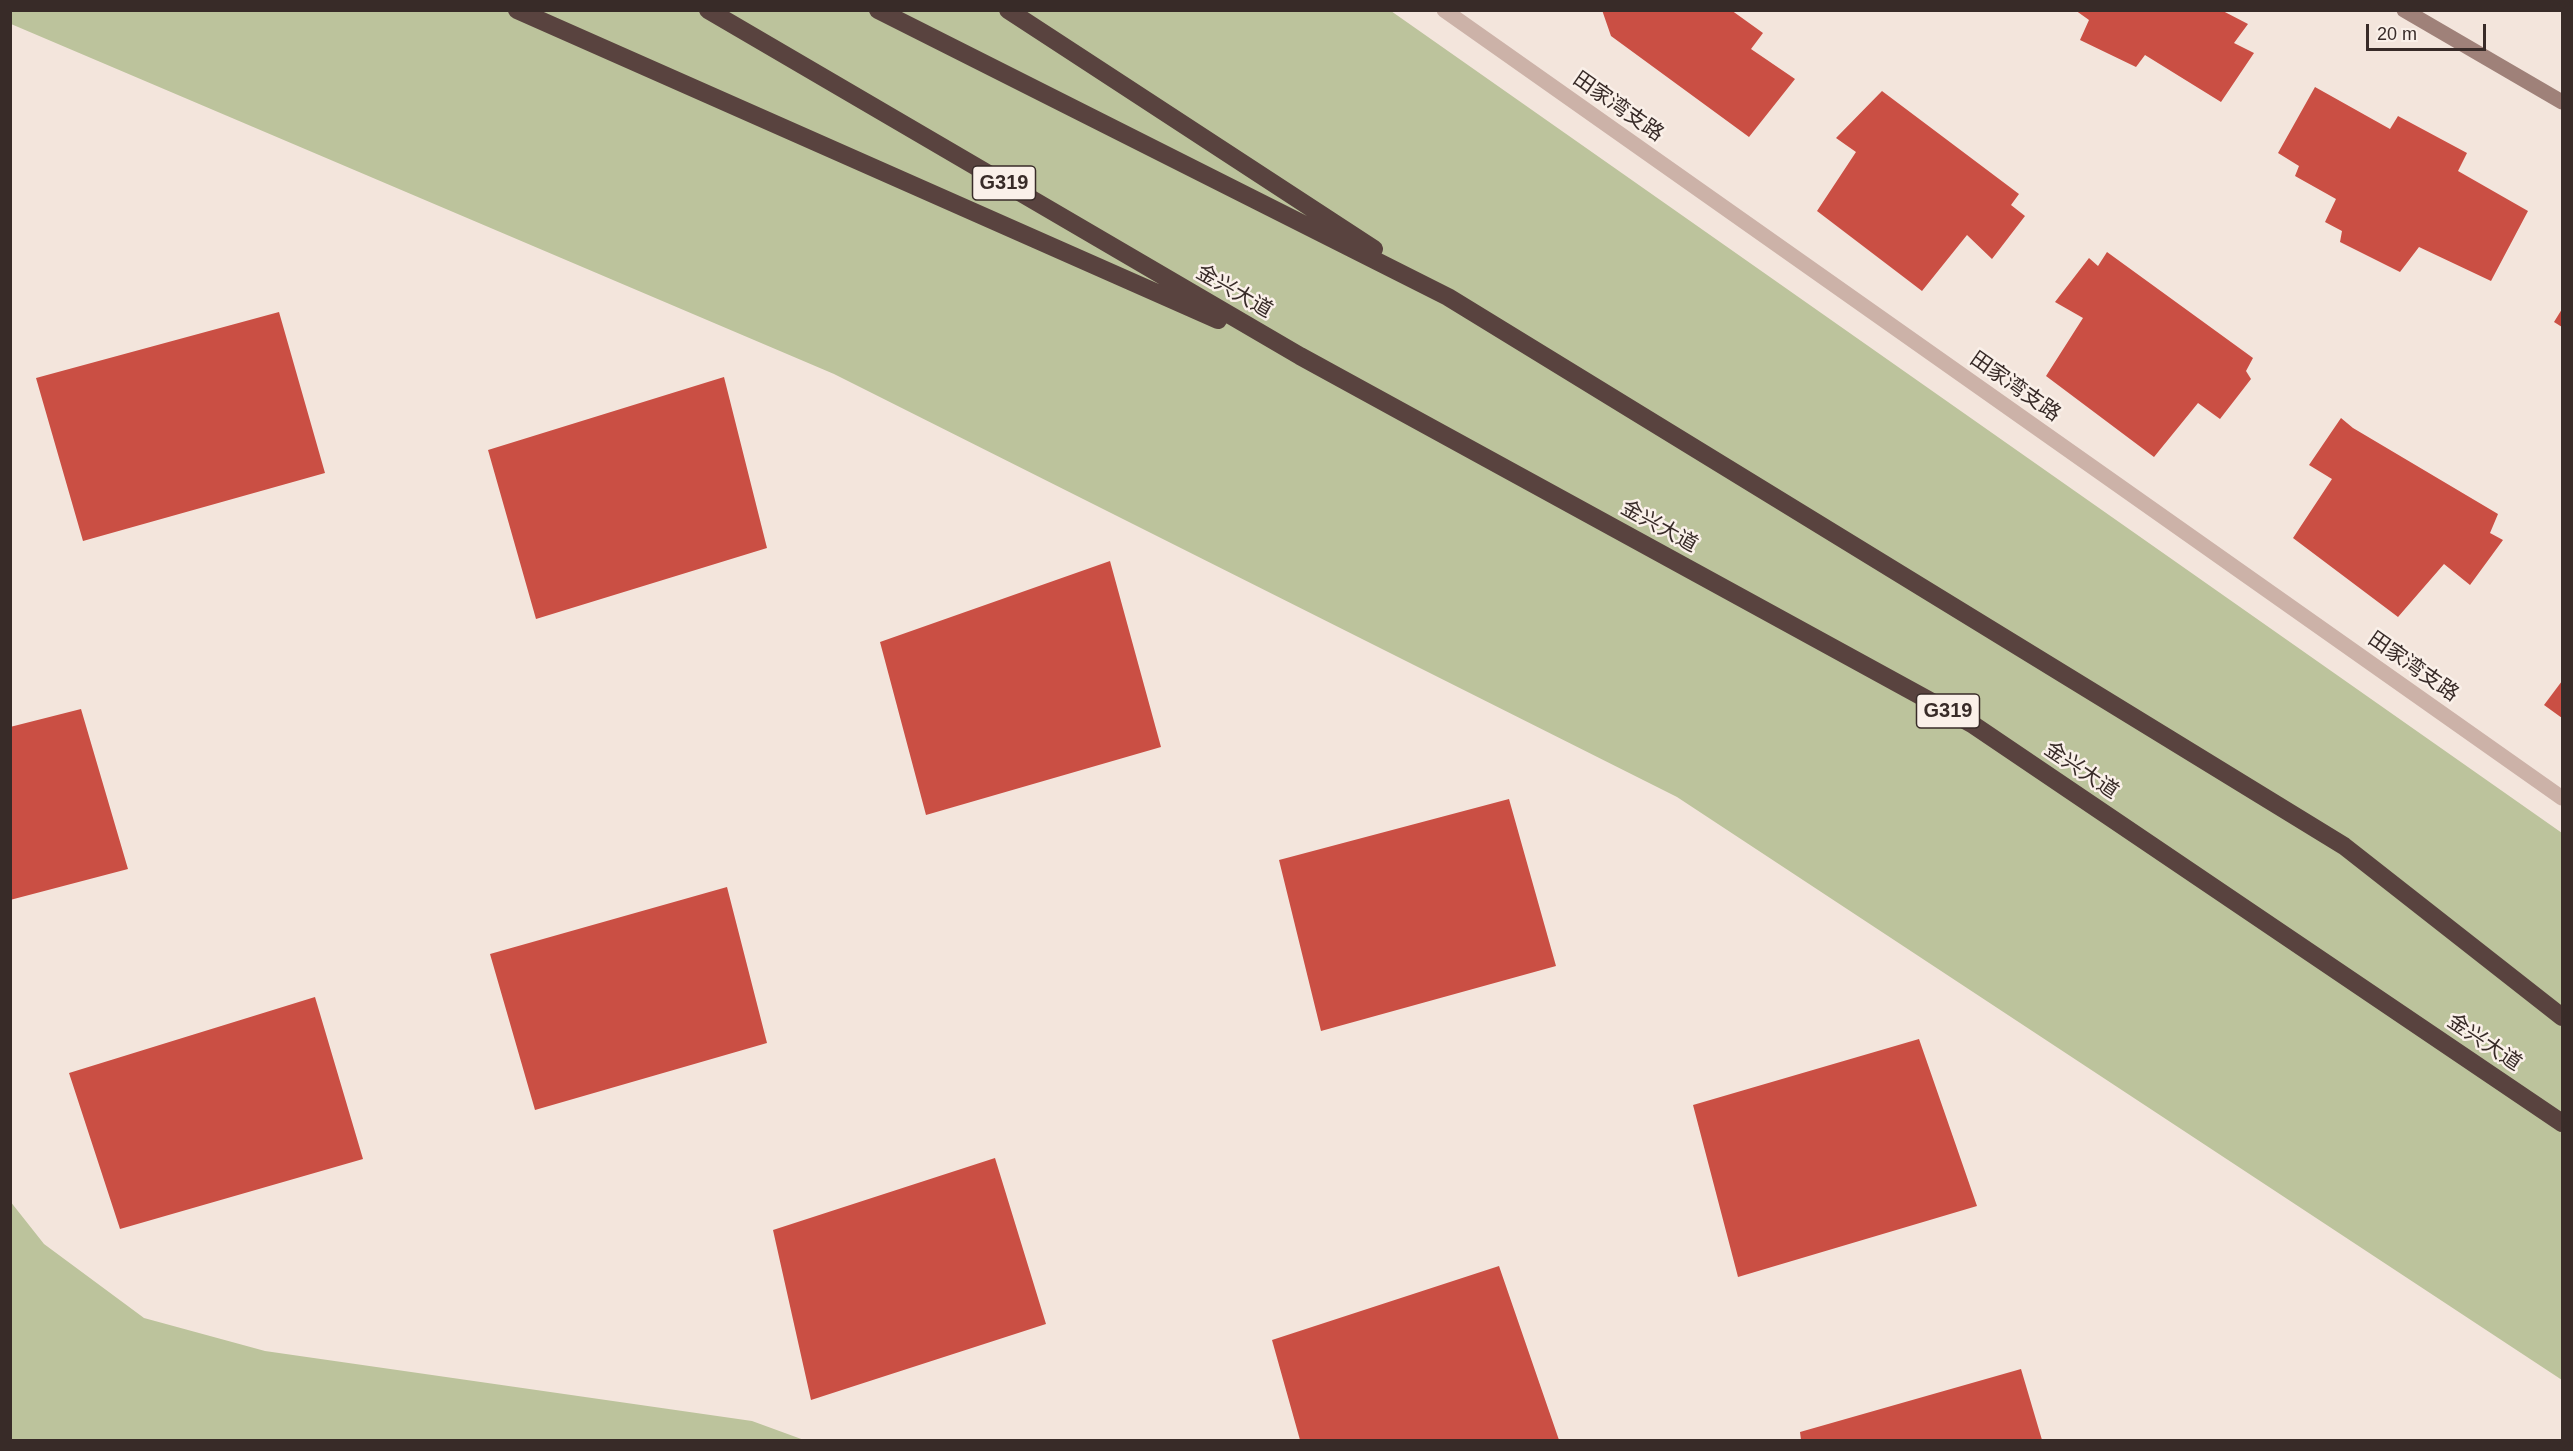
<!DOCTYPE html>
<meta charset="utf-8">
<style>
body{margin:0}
#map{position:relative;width:2573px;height:1451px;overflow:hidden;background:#f3e5dc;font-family:Arial,sans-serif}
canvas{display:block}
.frame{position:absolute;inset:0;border:12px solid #382b28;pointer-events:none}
.scale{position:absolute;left:2366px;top:24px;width:120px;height:27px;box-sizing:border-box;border:3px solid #382b28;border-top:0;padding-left:8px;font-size:18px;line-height:21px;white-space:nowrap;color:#382b28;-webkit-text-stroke:4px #faf0e9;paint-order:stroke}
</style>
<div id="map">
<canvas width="2573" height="1451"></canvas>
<div class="frame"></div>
<div class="scale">20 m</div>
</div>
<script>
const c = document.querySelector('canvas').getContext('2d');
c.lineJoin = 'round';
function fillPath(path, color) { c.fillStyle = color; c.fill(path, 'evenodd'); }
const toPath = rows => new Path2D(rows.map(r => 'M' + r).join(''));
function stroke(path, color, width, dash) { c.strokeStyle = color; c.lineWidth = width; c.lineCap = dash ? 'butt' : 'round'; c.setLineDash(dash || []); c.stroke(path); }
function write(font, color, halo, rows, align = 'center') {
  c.font = font + ' Arial,"Noto Sans SC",sans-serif'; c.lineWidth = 5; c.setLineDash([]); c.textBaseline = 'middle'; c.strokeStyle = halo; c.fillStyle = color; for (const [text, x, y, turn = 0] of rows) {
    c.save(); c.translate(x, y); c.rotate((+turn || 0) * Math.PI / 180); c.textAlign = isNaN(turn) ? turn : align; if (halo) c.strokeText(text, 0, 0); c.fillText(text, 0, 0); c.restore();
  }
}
fillPath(toPath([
 [10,11,1391,11,2562,833,2562,1380,1677,797,834,374,11,24],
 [10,1201,44,1244,144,1318,265,1351,752,1421,804,1440,11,1440]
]), '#bcc39c');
fillPath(toPath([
 [1602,10,1731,10,1763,33,1751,49,1795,79,1749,137,1611,36],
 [2075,10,2221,10,2248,24,2234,43,2254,53,2221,102,2145,55,2136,67,2080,40,2089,20],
 [2315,87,2390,129,2398,116,2467,153,2458,171,2528,211,2491,281,2419,247,2400,272,2340,242,2342,231,2325,222,2336,199,2295,176,2299,166,2278,153],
 [1882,91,2019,194,2011,205,2025,216,1992,259,1967,235,1922,291,1817,211,1856,152,1836,138],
 [2107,252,2253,358,2246,371,2251,379,2220,419,2198,403,2154,457,2046,376,2083,318,2055,302,2089,258,2098,266],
 [2562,309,2562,327,2554,322],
 [279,312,325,473,83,541,36,378],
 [724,377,767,548,536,619,488,450],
 [2341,418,2353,428,2498,514,2490,533,2503,540,2470,585,2444,564,2398,617,2293,538,2332,479,2309,465],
 [1110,561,1161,747,926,815,880,642],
 [2562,681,2562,718,2544,705],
 [81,709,128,869,10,900,10,727],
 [1509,799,1556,966,1321,1031,1279,860],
 [727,887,767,1043,535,1110,490,954],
 [315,997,363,1159,120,1229,69,1073],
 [1919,1039,1977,1206,1738,1277,1693,1105],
 [995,1158,1046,1324,811,1400,773,1230],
 [1499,1266,1559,1440,1300,1440,1272,1340],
 [2021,1369,2042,1440,1801,1440,1800,1432]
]), '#ca4f44');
stroke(toPath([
 [1444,10,2562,798]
]), '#ccb2a8', 15);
stroke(toPath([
 [2404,10,2562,102]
]), '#9f8179', 15);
stroke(toPath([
 [517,10,1218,320],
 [708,10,1300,356,1972,724,2562,1123],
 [878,10,1448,297,2344,846,2562,1017],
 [1008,10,1374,249]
]), '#59433f', 18);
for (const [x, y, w] of [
 [1004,183,63],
 [1948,711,63]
]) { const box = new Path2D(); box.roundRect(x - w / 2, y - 17, w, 34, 4.5); c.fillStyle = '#faf0e9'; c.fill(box); stroke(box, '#382b28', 1.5); }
write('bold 20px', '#382b28', null, [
 ["G319",1004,183],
 ["G319",1948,711]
]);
write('21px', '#382b28', '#faf0e9', [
 ["田家湾支路",1618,107,35],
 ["金兴大道",1234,292,30],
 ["田家湾支路",2015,387,35],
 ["金兴大道",1659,527,29],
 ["田家湾支路",2413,667,35],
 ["金兴大道",2081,771,34],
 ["金兴大道",2484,1043,34]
]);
</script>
